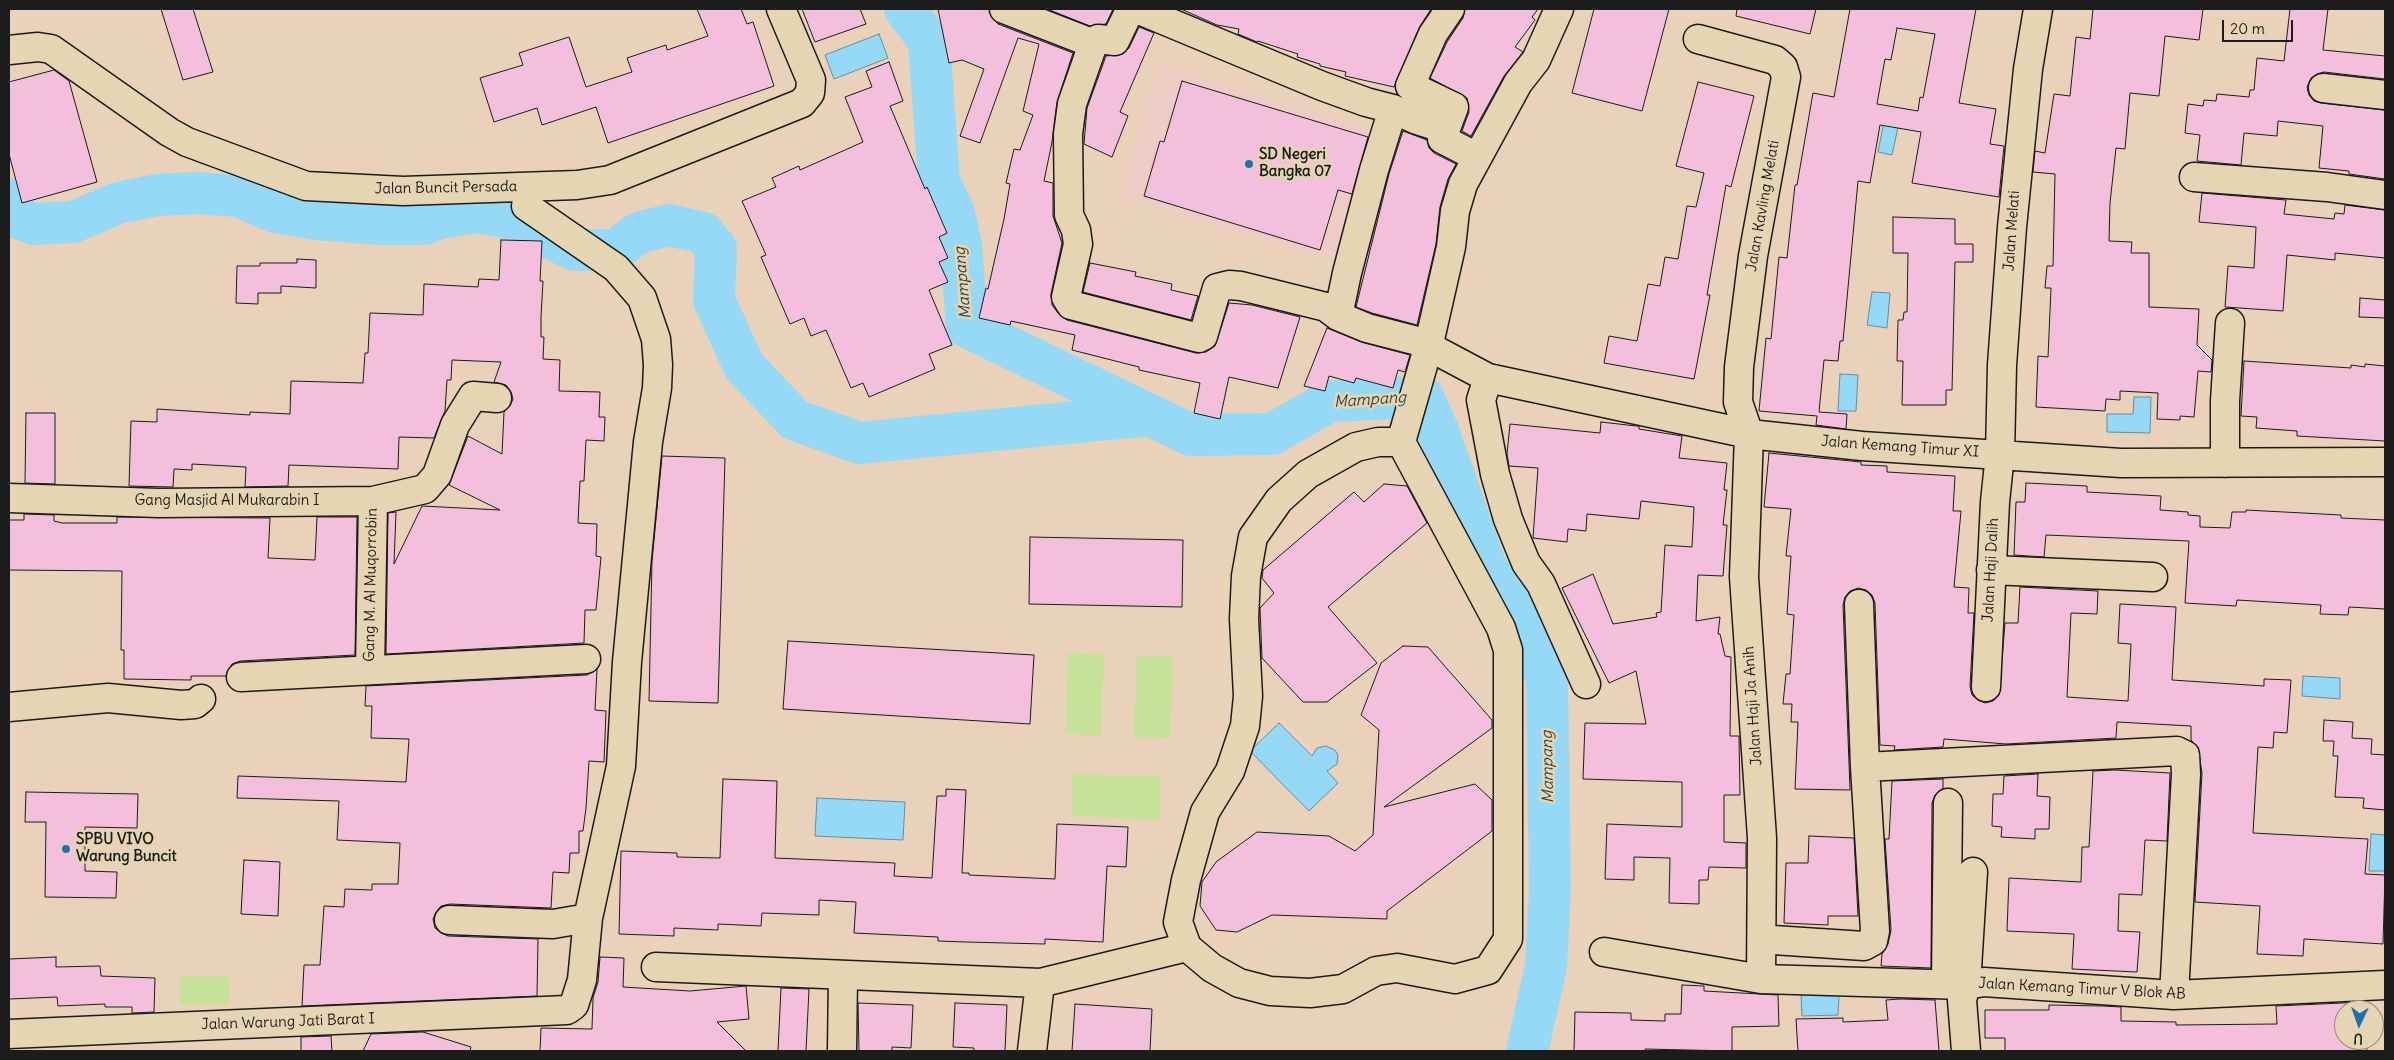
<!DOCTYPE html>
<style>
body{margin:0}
#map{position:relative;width:2394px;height:1060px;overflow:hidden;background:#e9d1ba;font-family:Delius,sans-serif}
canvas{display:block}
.frame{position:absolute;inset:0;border:10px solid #1c1c1c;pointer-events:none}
.north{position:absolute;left:2334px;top:1000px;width:50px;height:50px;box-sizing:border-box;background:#e6d5b2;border:1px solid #958b76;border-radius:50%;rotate:183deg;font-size:14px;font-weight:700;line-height:20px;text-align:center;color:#1c1c1c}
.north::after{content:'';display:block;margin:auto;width:18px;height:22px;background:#1f6fb2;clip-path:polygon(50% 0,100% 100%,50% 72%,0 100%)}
.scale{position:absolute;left:2222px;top:20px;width:71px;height:22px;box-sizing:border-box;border:2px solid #1c1c1c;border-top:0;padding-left:6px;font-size:15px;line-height:18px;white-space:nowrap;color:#1c1c1c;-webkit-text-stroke:4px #e6d5b2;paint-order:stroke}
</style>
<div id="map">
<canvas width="2394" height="1060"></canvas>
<div class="frame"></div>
<div class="north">U</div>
<div class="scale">20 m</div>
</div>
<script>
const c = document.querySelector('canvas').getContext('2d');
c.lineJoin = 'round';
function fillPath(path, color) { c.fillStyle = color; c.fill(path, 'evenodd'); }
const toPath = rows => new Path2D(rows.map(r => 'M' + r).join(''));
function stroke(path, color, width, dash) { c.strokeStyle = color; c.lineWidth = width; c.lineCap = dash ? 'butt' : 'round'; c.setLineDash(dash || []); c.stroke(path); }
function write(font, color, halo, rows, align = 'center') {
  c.font = font + ' Delius,sans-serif'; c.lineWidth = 5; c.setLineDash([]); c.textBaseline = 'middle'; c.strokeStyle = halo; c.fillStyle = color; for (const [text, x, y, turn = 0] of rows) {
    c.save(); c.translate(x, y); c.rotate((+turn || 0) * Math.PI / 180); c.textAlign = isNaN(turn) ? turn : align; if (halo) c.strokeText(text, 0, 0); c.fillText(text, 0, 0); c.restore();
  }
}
fillPath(toPath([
 [1160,65,1380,132,1339,263,1119,196]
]), '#ecccc4');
fillPath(toPath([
 [1068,653,1104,655,1101,736,1065,734],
 [1137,656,1173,657,1170,738,1134,737],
 [1073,774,1161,777,1159,820,1071,816],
 [180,977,229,977,229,1005,180,1005]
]), '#c6e299');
const water = toPath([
 [879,34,888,58,834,79,825,55,879,34],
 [1886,111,1901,113,1892,155,1878,152,1886,111],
 [1872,292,1890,293,1887,328,1867,325,1872,292],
 [1840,374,1858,375,1856,411,1838,411,1840,374],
 [2134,397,2151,397,2150,433,2107,432,2107,414,2133,414,2134,397],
 [2303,676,2340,678,2340,699,2302,696,2303,676],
 [1279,723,1312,756,1317,748,1326,746,1335,750,1338,755,1337,764,1327,771,1338,783,1309,811,1250,751,1279,723],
 [817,798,905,802,903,840,815,836,817,798],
 [2371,834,2385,835,2385,871,2369,871,2371,834],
 [1801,994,1839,995,1838,1015,1802,1016,1801,994]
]);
fillPath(water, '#95d9f7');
stroke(water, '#658d9f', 1);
stroke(toPath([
 [905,9,929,41,939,182,954,213,961,245,967,327,1191,435,1272,434,1330,401,1423,397,1438,431,1485,565,1513,606,1547,679,1550,889,1546,967,1527,1051],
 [9,199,13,216,34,224,73,222,118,203,157,195,196,193,238,196,272,211,315,219,381,224,424,224,440,218,474,212,506,217,575,250,616,250,638,233,669,225,703,233,716,248,714,300,744,366,795,420,859,443,1150,415]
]), '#95d9f7', 42);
const building = toPath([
 [161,9,193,9,213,72,183,80,161,9],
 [697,9,741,9,747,24,753,22,774,86,608,143,596,107,542,125,537,108,494,122,480,78,523,65,519,53,569,37,586,87,632,72,627,58,666,45,667,50,708,36,697,9],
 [802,9,860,9,866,24,815,42,802,9],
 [938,9,989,9,992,18,998,24,1073,53,1057,102,1052,142,1044,181,1053,183,1053,216,1062,243,1051,294,1052,305,1058,313,1067,320,1196,353,1206,352,1215,346,1229,303,1252,305,1300,317,1278,388,1229,377,1220,419,1194,413,1200,383,1139,370,1139,367,1072,350,1075,335,1011,321,1010,325,979,318,986,288,988,289,1004,219,1010,184,1006,183,1014,149,1020,150,1033,115,1023,111,1039,44,1018,38,980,143,960,136,984,69,962,60,949,63,938,9],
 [1047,9,1113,9,1106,24,1090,26,1047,9],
 [1181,9,1431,9,1419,28,1394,87,1345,76,1346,72,1320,66,1320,64,1297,57,1298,54,1258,41,1257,42,1238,34,1239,29,1217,25,1181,9],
 [1465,9,1538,9,1532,17,1535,20,1515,47,1523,52,1504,76,1471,136,1462,131,1469,112,1467,98,1430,78,1447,42,1463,18,1465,9],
 [1594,9,1669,9,1642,111,1572,93,1594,9],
 [1737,9,1816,9,1810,34,1736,16,1737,9],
 [1850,9,1976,9,1959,103,1996,109,1990,144,2004,146,1999,197,1912,183,1921,132,1880,125,1870,183,1858,181,1843,341,1840,341,1838,361,1824,360,1819,412,1847,414,1846,429,1816,425,1817,416,1759,411,1766,338,1771,339,1779,257,1787,258,1795,185,1797,185,1813,93,1834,97,1850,9],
 [1897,28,1935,34,1923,98,1920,97,1918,111,1877,104,1885,59,1891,60,1897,28],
 [2093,9,2203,9,2199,40,2165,36,2159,96,2130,93,2125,149,2116,148,2110,203,2109,241,2132,242,2131,253,2149,253,2149,307,2199,309,2197,345,2212,360,2211,372,2198,371,2194,417,2180,416,2180,420,2157,419,2158,393,2120,391,2120,400,2106,399,2105,411,2036,407,2038,356,2048,357,2051,288,2045,288,2047,266,2053,266,2055,174,2033,172,2035,151,2045,153,2054,94,2070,96,2076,37,2090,39,2093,9],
 [2290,9,2328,9,2323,50,2385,56,2385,79,2324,72,2317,74,2311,78,2307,87,2309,95,2314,101,2321,103,2385,110,2385,179,2349,174,2349,171,2319,168,2323,126,2278,121,2277,136,2244,133,2241,165,2197,161,2200,135,2185,133,2188,104,2203,106,2204,100,2216,101,2217,94,2249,97,2250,90,2254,90,2257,58,2284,61,2290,9],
 [1139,27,1154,33,1120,112,1128,116,1112,157,1084,144,1087,108,1106,56,1123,54,1129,48,1139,27],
 [889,62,903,101,890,106,925,189,927,187,947,233,939,237,948,258,939,262,948,282,929,290,952,345,929,354,935,369,869,397,863,383,851,388,826,330,811,336,804,318,790,324,761,257,766,255,742,201,776,187,772,178,799,166,800,170,863,142,845,97,872,87,866,71,889,62],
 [54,70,69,81,97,182,22,203,9,154,9,82,54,70],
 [1182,81,1368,137,1352,194,1338,190,1320,250,1144,196,1160,141,1164,142,1182,81],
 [1698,82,1754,96,1731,187,1726,185,1707,295,1710,295,1694,379,1604,363,1609,336,1637,341,1648,284,1660,286,1665,257,1678,259,1687,206,1696,207,1704,173,1676,166,1698,82],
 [1403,131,1427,140,1429,148,1434,153,1456,164,1448,179,1440,207,1436,244,1417,325,1372,313,1356,307,1389,174,1403,131],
 [2202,193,2286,200,2284,214,2334,219,2335,213,2344,214,2345,205,2385,210,2385,258,2335,253,2335,260,2287,255,2283,311,2225,307,2228,266,2254,268,2256,227,2199,222,2202,193],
 [1893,217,1955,219,1955,244,1973,244,1973,262,1955,262,1952,390,1946,390,1946,405,1902,405,1903,361,1897,361,1898,320,1903,320,1904,312,1907,312,1908,253,1893,253,1893,217],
 [501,240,542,241,540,281,543,281,541,317,541,337,544,337,543,359,560,360,559,391,600,392,599,417,605,417,604,441,586,440,584,481,580,481,578,523,597,524,596,556,601,557,596,610,585,610,584,643,386,654,388,513,396,512,394,564,422,506,500,510,449,485,468,436,502,454,504,412,510,406,513,399,511,392,506,385,494,382,501,362,452,360,451,380,447,380,445,411,434,438,399,437,398,469,289,465,288,486,245,487,246,467,192,464,192,470,174,469,173,487,129,486,131,421,157,422,157,409,250,415,250,412,290,414,291,381,363,383,365,353,368,353,370,313,423,315,424,284,478,287,479,279,499,280,501,240],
 [297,259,316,260,316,288,281,286,281,293,258,293,258,304,236,303,237,266,260,266,260,263,297,263,297,259],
 [1090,263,1136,272,1135,276,1172,284,1171,290,1198,296,1191,320,1083,292,1090,263],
 [2360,298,2385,300,2385,318,2359,317,2360,298],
 [1327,328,1361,342,1410,355,1405,372,1398,370,1393,388,1356,378,1354,383,1329,376,1325,391,1304,386,1327,328],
 [2244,361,2351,368,2351,365,2365,367,2365,364,2385,366,2385,441,2297,436,2297,431,2256,428,2257,417,2241,416,2244,361],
 [26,413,55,413,55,484,25,483,26,413],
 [1601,422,1636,426,1639,426,1639,429,1682,436,1679,458,1727,463,1724,490,1727,490,1723,525,1727,525,1723,576,1698,575,1696,621,1720,617,1718,634,1720,634,1725,656,1731,657,1730,736,1739,736,1740,795,1724,795,1724,842,1746,843,1746,868,1709,867,1708,880,1699,880,1699,904,1669,903,1670,858,1634,857,1634,880,1605,879,1607,824,1682,827,1682,782,1583,779,1585,723,1646,724,1636,671,1609,683,1562,588,1593,574,1613,624,1657,617,1656,613,1661,612,1665,545,1692,547,1694,507,1641,501,1639,519,1587,514,1586,531,1568,529,1567,542,1533,538,1538,468,1509,466,1507,454,1510,424,1600,433,1601,422],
 [1769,453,1861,462,1861,465,1887,466,1887,472,1955,476,1953,511,1961,511,1954,587,1969,588,1968,613,1974,613,1970,686,1972,695,1978,700,1985,703,1993,701,1999,695,2005,623,2018,623,2020,587,2098,591,2097,614,2071,613,2067,697,2128,701,2131,644,2118,643,2120,604,2176,607,2172,680,2264,686,2264,679,2291,680,2287,733,2274,732,2273,748,2258,747,2253,833,2368,839,2365,874,2385,875,2383,944,2304,939,2303,956,2257,954,2260,906,2195,902,2202,773,2198,747,2191,740,2191,726,2117,722,2116,738,2006,744,1944,739,1943,747,1894,750,1895,746,1880,745,1875,603,1872,595,1866,590,1858,588,1850,591,1845,597,1843,605,1850,790,1795,789,1798,722,1791,722,1792,704,1783,704,1786,674,1790,674,1794,615,1787,614,1791,556,1786,556,1791,509,1764,507,1769,453],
 [662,456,725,458,718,703,649,701,652,561,662,456],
 [2026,483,2087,486,2087,492,2161,496,2160,510,2188,512,2188,515,2200,516,2200,527,2230,528,2232,512,2246,512,2246,510,2341,515,2341,518,2385,520,2385,609,2349,607,2348,615,2320,614,2321,605,2237,600,2236,606,2185,603,2189,541,2046,535,2044,557,2014,555,2016,502,2025,502,2026,483],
 [1384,484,1407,486,1427,523,1328,607,1377,663,1327,702,1303,702,1262,658,1260,608,1274,593,1262,578,1263,570,1354,492,1364,502,1384,484],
 [24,514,54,515,54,521,62,523,117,523,117,517,270,518,268,558,315,560,317,517,357,517,355,655,240,661,232,664,226,676,191,676,191,680,124,679,124,650,121,650,122,571,9,570,9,520,24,520,24,514],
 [1030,537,1183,540,1182,607,1029,604,1030,537],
 [788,641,1034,655,1030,724,783,709,788,641],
 [1403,646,1428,647,1492,720,1492,728,1384,807,1475,784,1492,800,1492,831,1387,911,1387,919,1272,915,1237,932,1216,930,1200,906,1202,882,1216,862,1257,832,1329,836,1355,851,1373,835,1379,730,1361,715,1381,663,1403,646],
 [597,669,595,710,606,711,604,762,589,761,586,808,583,831,579,831,579,853,570,853,569,873,553,872,551,908,450,904,441,906,436,912,433,919,435,928,441,933,448,936,538,939,537,996,302,1006,304,965,320,965,324,906,344,907,345,889,372,890,372,884,398,884,400,843,337,840,339,801,237,798,238,776,406,782,409,739,371,738,372,706,365,706,366,686,587,675,597,669],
 [2324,720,2353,722,2352,738,2372,739,2371,754,2385,755,2385,810,2363,808,2364,798,2335,797,2338,756,2333,756,2334,741,2323,741,2324,720],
 [2115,770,2170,773,2167,841,2145,840,2142,895,2119,894,2118,931,2140,932,2137,972,2072,969,2074,934,2007,931,2009,878,2081,882,2082,847,2089,847,2093,771,2115,770],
 [2038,774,2037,796,2050,797,2049,829,2035,829,2035,839,2001,837,2002,827,1992,826,1993,794,2003,794,2004,776,2038,774],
 [723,779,777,781,775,858,895,863,894,876,932,878,937,796,946,796,946,789,966,790,962,873,969,873,969,875,1055,879,1057,824,1128,827,1126,867,1107,866,1103,942,1045,939,1045,944,966,942,938,941,938,937,854,933,856,902,819,900,819,915,762,913,761,926,718,924,718,930,674,928,674,936,619,934,621,851,677,853,677,857,720,858,723,779],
 [1943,779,1943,789,1935,795,1932,803,1931,968,1881,966,1882,954,1888,944,1891,930,1885,839,1889,839,1892,781,1943,779],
 [26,792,138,794,137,828,85,827,85,871,117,872,116,898,45,897,46,822,25,822,26,792],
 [1809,836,1854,838,1858,916,1828,916,1828,925,1784,923,1786,863,1808,863,1809,836],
 [244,860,280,862,278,916,241,914,244,860],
 [56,957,56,967,100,966,101,976,155,978,154,1012,132,1013,132,1007,105,1007,105,1004,58,1006,57,997,9,999,9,959,56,957],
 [600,957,624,958,623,987,690,991,746,986,749,1019,717,1022,746,1051,540,1051,541,1028,592,1029,593,998,598,982,600,957],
 [1682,985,1704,986,1704,991,1778,995,1779,1026,1732,1027,1732,1051,1645,1049,1645,1051,1574,1051,1575,1012,1631,1013,1631,1020,1665,1021,1665,1014,1681,1014,1682,985],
 [781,988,809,989,806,1051,778,1051,781,988],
 [1900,999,1935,1000,1939,1051,1798,1051,1796,1019,1843,1018,1843,1022,1888,1020,1886,1000,1900,999],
 [2365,1002,2365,1010,2344,1010,2344,1040,2366,1040,2367,1051,2005,1051,2005,1038,1985,1038,1985,1010,2049,1010,2049,1005,2103,1006,2121,1007,2121,1021,2176,1022,2176,1025,2277,1024,2276,1006,2365,1002],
 [858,1003,913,1005,911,1048,892,1047,892,1051,859,1051,858,1003],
 [955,1003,1007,1005,1005,1051,974,1051,974,1048,953,1047,955,1003],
 [1075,1004,1152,1009,1150,1051,1072,1051,1075,1004],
 [423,1032,471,1047,470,1051,363,1051,371,1034,423,1032],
 [331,1036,332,1051,301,1051,301,1037,331,1036]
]);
fillPath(building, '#f3bfdc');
stroke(building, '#1c1c1c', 1);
const minor = toPath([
 [1004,9,1089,42,1092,47,1072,104,1068,134,1069,215,1076,230,1078,244,1066,297,1071,305,1199,338,1203,336,1217,288,1229,285,1241,286,1326,307,1338,316,1367,328,1429,344],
 [1450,9,1433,34,1410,86,1454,107,1442,139,1477,157],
 [1698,39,1775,60,1783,67,1786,77,1753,256,1739,367,1738,402,1749,434,1744,577,1762,838,1761,979],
 [1092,45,1098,39,1115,41,1128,14,1133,9,1137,9,1322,86,1366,102,1393,109,1417,120,1445,129],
 [9,50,38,47,51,49,169,132,187,142,306,186,403,191,577,185,610,180,802,103,810,93,811,80,781,9],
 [2323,88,2385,95],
 [2194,177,2327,187,2385,195],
 [1338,316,1347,273,1374,170,1393,109],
 [1428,348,1439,352,1488,378,1749,434,1862,446,2121,463,2385,462],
 [1488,378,1481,400,1495,474,1508,519,1526,563,1541,584,1586,684],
 [1401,442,1378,442,1356,447,1308,474,1279,500,1253,537,1246,576,1244,619,1248,696,1245,726,1230,771,1205,812,1186,880,1178,922,1187,947,1212,968,1239,983,1270,991,1310,993,1343,989,1376,971,1397,968,1455,979,1488,970,1508,939,1508,650,1501,628,1401,442,1428,348,1451,247,1455,211,1463,184,1518,83,1536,60,1559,9],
 [2225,463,2225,401,2230,323],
 [9,498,159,503,373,501,425,489,437,475,455,425,473,396,497,398],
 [1991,570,2153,577],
 [370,670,373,501],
 [241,677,586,659],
 [1986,687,1995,502,2000,454,2002,365,2012,227,2028,69,2038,9],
 [9,707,108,698,181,705,195,704,201,699],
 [1865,767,2177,751,2185,755,2186,774,2174,995],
 [449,920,553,924,588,918],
 [1773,940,1864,946,1873,941,1875,931,1865,767,1859,604],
 [1604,952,1761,979,1966,985,1973,872],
 [656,967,1040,983,1187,947],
 [1946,984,1948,803],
 [9,1034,567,1010,574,1005,582,980,588,918,621,766,627,662,648,442,657,388,658,365,656,339,642,298,616,268,526,206],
 [842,1051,843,976],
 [1032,1051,1040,983],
 [1966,1051,1962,1000,1966,985,1984,982,2174,995,2385,985]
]);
stroke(minor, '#1c1c1c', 31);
stroke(minor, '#e6d5b2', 28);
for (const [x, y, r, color] of [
 [1249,164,5,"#1f6fb2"],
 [66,849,5,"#1f6fb2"]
]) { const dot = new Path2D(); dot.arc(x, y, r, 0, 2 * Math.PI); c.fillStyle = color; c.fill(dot); stroke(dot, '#e6d5b2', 2); }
write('bold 15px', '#1c1c1c', '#e6d5b2', [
 ["SD Negeri",1259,155],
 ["Bangka 07",1259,172],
 ["SPBU VIVO",76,840],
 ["Warung Buncit",76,857]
], 'left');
write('15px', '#1c1c1c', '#e6d5b2', [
 ["Jalan Buncit Persada",446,188,-1],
 ["Jalan Kavling Melati",1763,206,-80],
 ["Jalan Melati",2012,231,-86],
 ["Jalan Kemang Timur XI",1900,447,4],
 ["Gang Masjid Al Mukarabin I",227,501],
 ["Jalan Haji Dalih",1991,570,-87],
 ["Gang M. Al Muqorrobin",371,585,-89],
 ["Jalan Haji Ja Anih",1753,706,-94],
 ["Jalan Kemang Timur V Blok AB",2082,989,3],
 ["Jalan Warung Jati Barat I",288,1022,-2]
]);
write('italic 16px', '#344248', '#e6d5b2', [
 ["Mampang",963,283,-95],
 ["Mampang",1370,400,-4],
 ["Mampang",1548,767,-91]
]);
</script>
